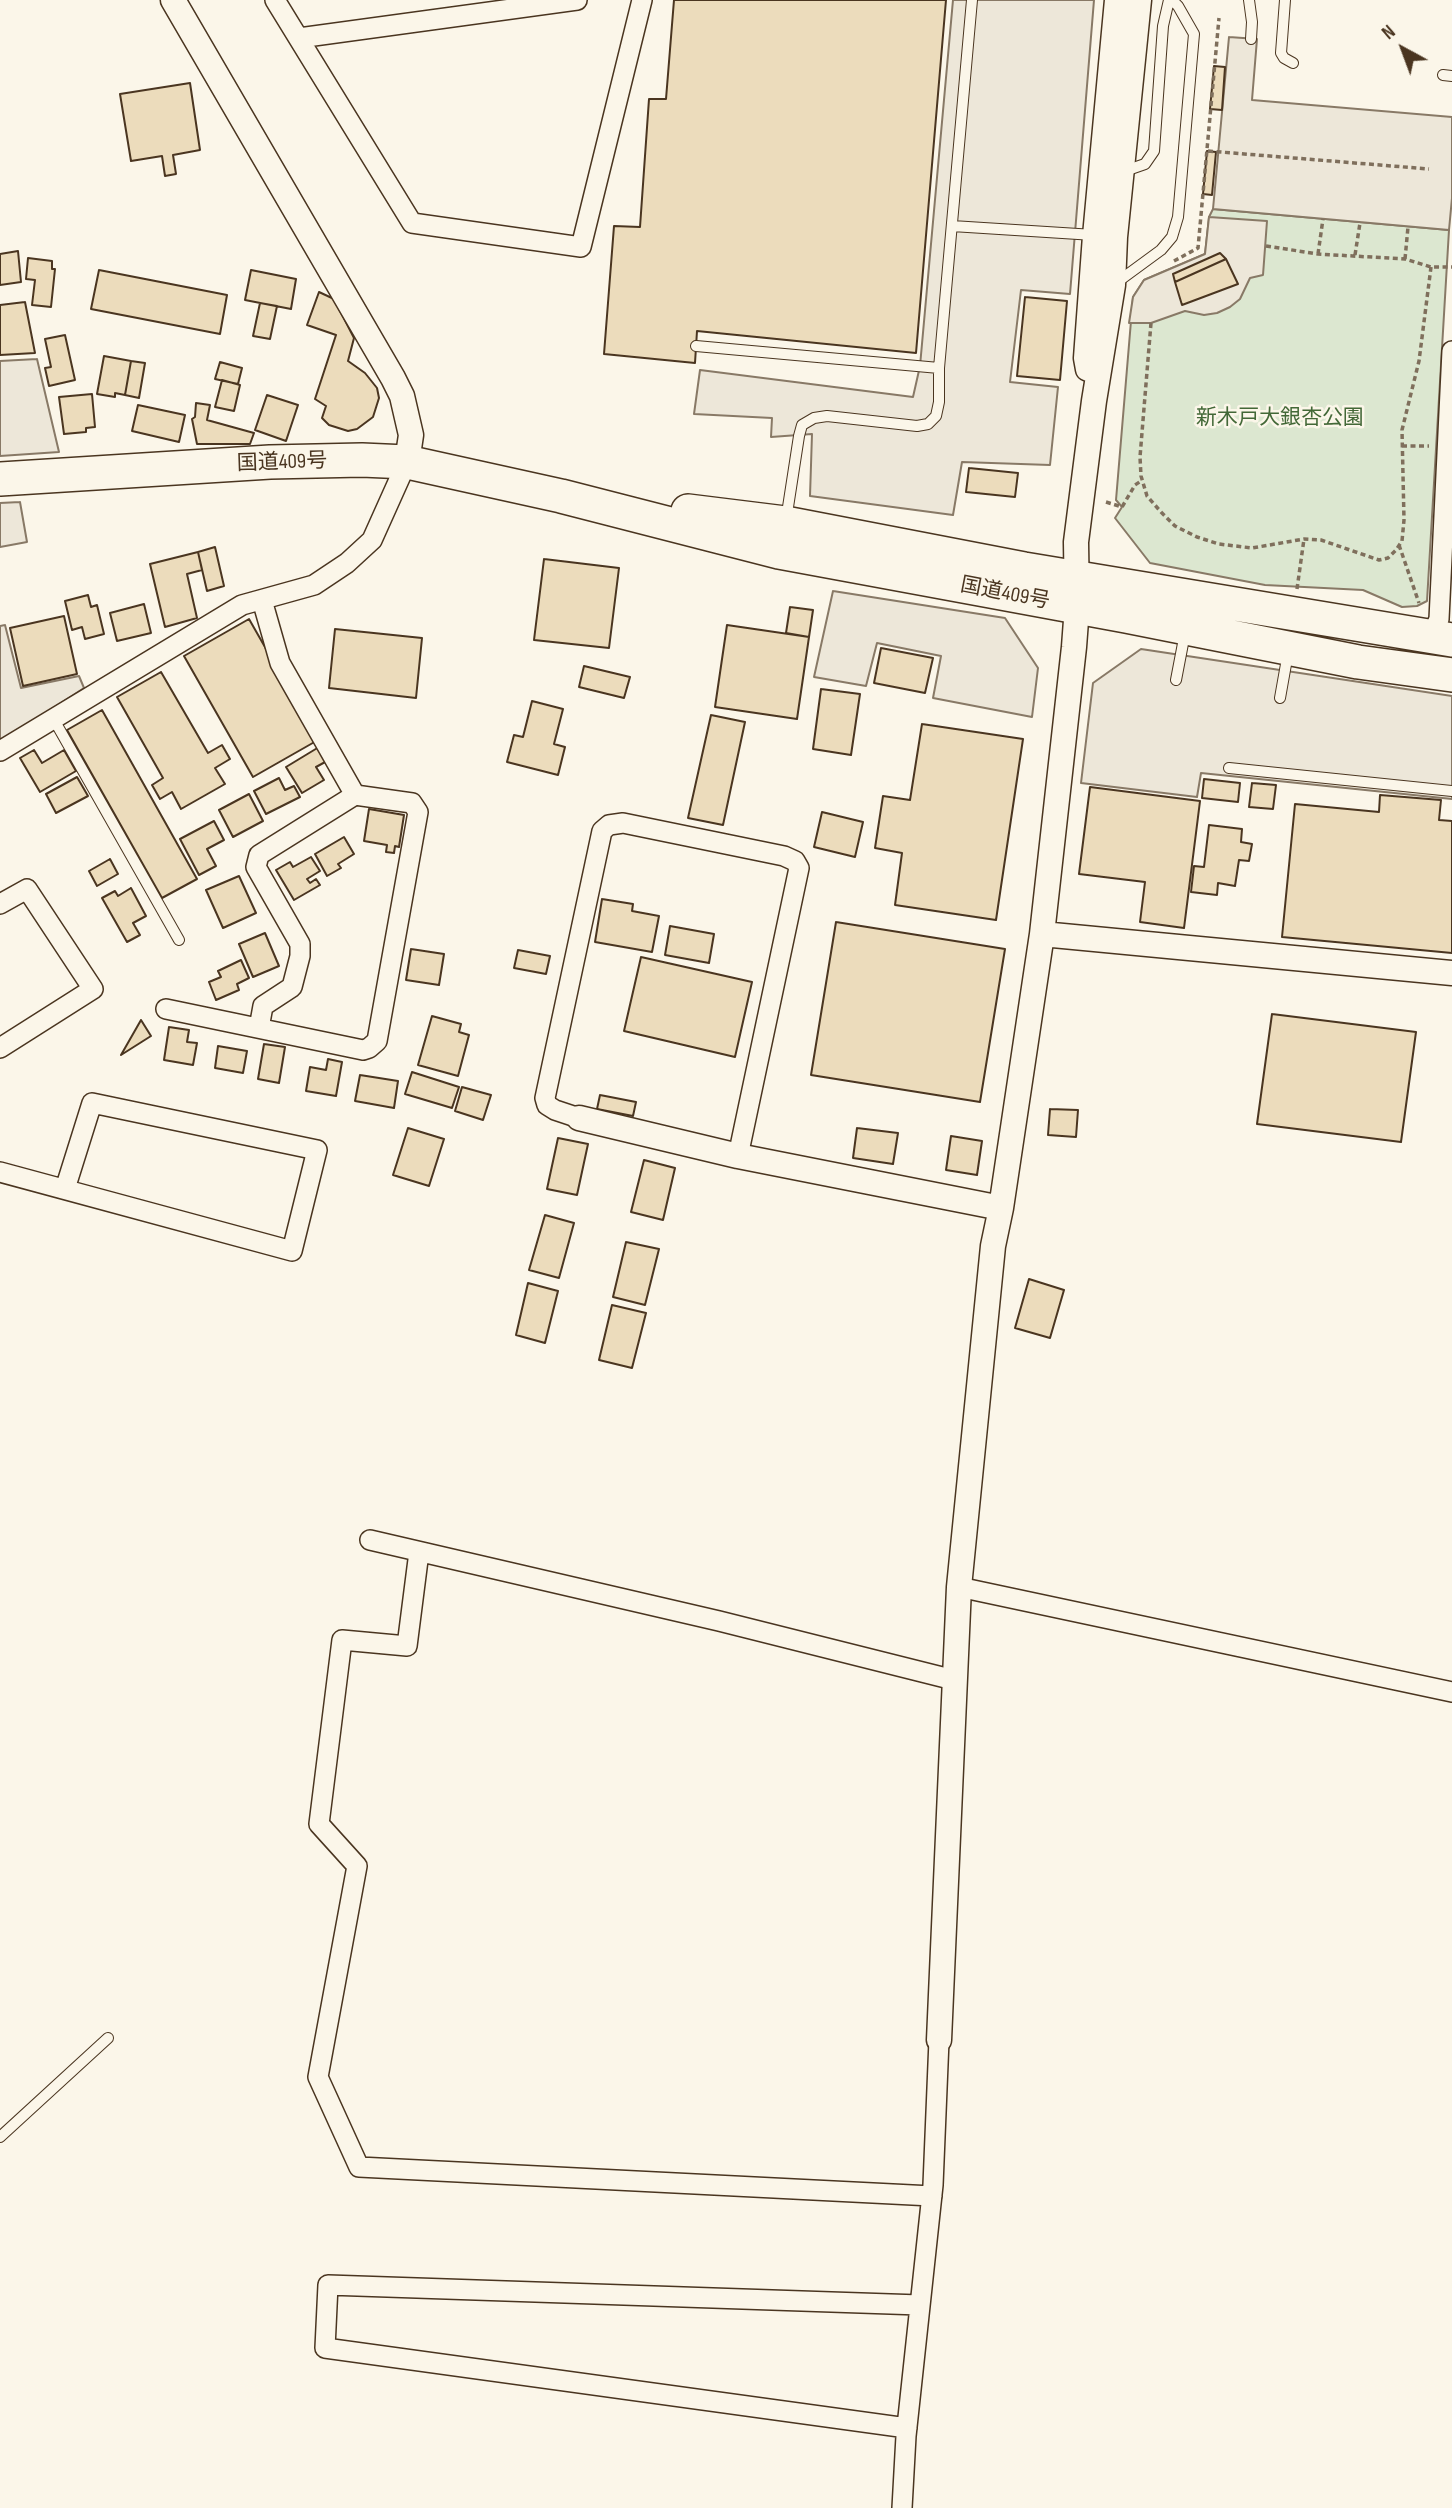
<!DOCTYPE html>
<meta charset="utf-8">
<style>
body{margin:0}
#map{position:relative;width:1452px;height:2508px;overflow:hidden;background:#fbf6e9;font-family:"Sofia Sans Condensed",sans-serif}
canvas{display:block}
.north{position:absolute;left:1368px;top:14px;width:70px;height:70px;-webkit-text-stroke:5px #fbf6e9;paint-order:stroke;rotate:319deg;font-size:19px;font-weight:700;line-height:28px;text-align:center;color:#4a3520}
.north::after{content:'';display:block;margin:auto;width:24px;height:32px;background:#4a3520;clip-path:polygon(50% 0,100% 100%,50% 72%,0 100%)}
</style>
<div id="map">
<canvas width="1452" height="2508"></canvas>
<div class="north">N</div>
</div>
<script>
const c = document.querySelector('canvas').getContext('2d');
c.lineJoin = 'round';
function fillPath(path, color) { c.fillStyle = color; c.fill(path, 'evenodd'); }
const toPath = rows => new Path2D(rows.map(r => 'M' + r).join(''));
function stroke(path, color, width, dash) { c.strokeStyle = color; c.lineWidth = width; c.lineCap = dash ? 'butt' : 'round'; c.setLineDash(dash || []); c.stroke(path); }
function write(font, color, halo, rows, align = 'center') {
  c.font = font + ' "Sofia Sans Condensed","Noto Sans JP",sans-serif'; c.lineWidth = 5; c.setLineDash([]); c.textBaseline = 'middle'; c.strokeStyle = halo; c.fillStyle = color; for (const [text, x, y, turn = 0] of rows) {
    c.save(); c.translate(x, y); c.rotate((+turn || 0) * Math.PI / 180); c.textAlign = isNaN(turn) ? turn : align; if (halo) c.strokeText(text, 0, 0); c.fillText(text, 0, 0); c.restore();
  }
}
const green = toPath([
 [1213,209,1449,230,1427,601,1417,606,1402,607,1363,590,1265,585,1150,563,1115,518,1122,507,1116,500,1133,297,1144,280,1205,254,1209,217,1213,209]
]);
fillPath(green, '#dce7d0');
stroke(green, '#887966', 2);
const parking = toPath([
 [953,0,1094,0,1070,294,1021,290,1010,382,1058,387,1050,465,962,462,953,515,810,496,812,434,771,437,772,418,694,414,700,370,913,397,920,366,953,0],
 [1229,37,1257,39,1252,100,1452,117,1452,198,1449,230,1213,209,1229,37],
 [1209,217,1267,221,1263,275,1250,278,1240,299,1230,307,1217,313,1204,315,1185,311,1151,323,1129,323,1133,297,1144,280,1205,254,1209,217],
 [37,359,59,452,0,456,0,361,37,359],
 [20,502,27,542,0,547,0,503,20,502],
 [833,591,1005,618,1038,668,1032,717,933,698,941,656,877,643,866,686,814,677,833,591],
 [5,625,21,688,79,676,84,688,0,743,0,626,5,625],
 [1141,649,1452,696,1452,799,1201,773,1197,797,1081,783,1093,683,1141,649]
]);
fillPath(parking, '#ede7d9');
stroke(parking, '#887966', 2);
const building = toPath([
 [674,0,946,0,916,353,697,331,695,363,604,354,614,226,640,227,649,99,666,99,674,0],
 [1214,66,1225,67,1222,110,1210,109,1214,66],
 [190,83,200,150,173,155,176,174,165,176,162,156,131,161,120,94,190,83],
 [1207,151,1216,152,1212,195,1203,194,1207,151],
 [18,251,21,282,0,285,0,254,18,251],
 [1220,253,1226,259,1175,282,1173,274,1220,253],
 [28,258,52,261,52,269,55,269,51,307,32,305,35,280,26,279,28,258],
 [1226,259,1238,284,1182,305,1175,282,1226,259],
 [99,270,227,295,220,334,91,309,99,270],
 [251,270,296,279,291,309,245,300,251,270],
 [319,292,334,299,354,338,348,361,365,373,377,388,379,398,373,417,357,429,348,431,329,425,322,418,326,406,315,399,336,335,307,325,319,292],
 [1025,297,1067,301,1060,380,1017,376,1025,297],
 [25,302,35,353,0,355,0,305,25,302],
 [260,303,277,306,270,339,253,336,260,303],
 [65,335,75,380,49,386,45,368,51,367,45,339,65,335],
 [104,356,131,361,125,395,115,393,115,397,97,394,104,356],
 [131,361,145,363,139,398,125,395,131,361],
 [220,362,242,368,238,384,215,379,220,362],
 [222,380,240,385,234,411,215,407,222,380],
 [92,394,95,427,86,428,86,432,64,434,59,397,92,394],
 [267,395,298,405,286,441,255,430,267,395],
 [196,403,210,405,207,420,254,433,250,444,197,444,192,419,195,417,196,403],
 [138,405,185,415,179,442,132,431,138,405],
 [969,468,1018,473,1015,497,966,492,969,468],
 [215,547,224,586,207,591,198,552,215,547],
 [198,552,202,570,187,574,197,618,165,627,150,564,198,552],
 [544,559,619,568,609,648,534,640,544,559],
 [88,595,91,607,97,605,104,634,85,639,82,627,72,630,65,601,88,595],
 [144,604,151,633,117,641,110,613,144,604],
 [790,607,813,610,809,637,786,633,790,607],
 [64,616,77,674,23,686,10,628,64,616],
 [249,619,318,740,253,777,184,656,249,619],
 [727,625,809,637,797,719,715,707,727,625],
 [335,629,422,638,416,698,329,688,335,629],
 [881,648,933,658,925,693,874,683,881,648],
 [584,666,630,677,624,698,579,687,584,666],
 [161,672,208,753,222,745,230,759,215,768,225,784,181,809,172,792,160,799,152,785,163,778,117,697,161,672],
 [821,689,860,694,851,755,813,749,821,689],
 [532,701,563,709,554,744,565,747,558,775,507,762,514,735,523,737,532,701],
 [102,710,197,879,162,898,67,730,102,710],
 [711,715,745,722,723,825,688,818,711,715],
 [922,724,1023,739,996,920,895,905,902,853,875,848,883,796,910,800,922,724],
 [319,747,327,761,316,767,324,780,302,793,286,767,319,747],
 [34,750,42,763,64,750,76,771,40,792,20,758,34,750],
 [77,777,88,796,56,813,46,794,77,777],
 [279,778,285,790,294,786,300,797,266,814,254,791,279,778],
 [1204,779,1240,783,1238,802,1202,798,1204,779],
 [1252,783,1276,785,1273,809,1249,807,1252,783],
 [1090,787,1200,801,1184,928,1140,922,1145,882,1079,874,1090,787],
 [249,794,263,821,233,837,219,810,249,794],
 [1380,795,1441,800,1439,820,1452,821,1452,953,1282,937,1295,804,1379,812,1380,795],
 [369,809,404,815,399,847,395,846,394,853,386,852,387,845,364,841,369,809],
 [822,812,863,822,855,857,814,847,822,812],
 [214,821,224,840,207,849,216,866,199,875,180,839,214,821],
 [1209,825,1242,829,1241,842,1252,844,1249,861,1239,860,1235,886,1218,883,1217,895,1191,892,1194,866,1204,867,1209,825],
 [344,837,354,854,338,864,341,868,327,876,315,854,344,837],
 [311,857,320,871,307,879,310,883,316,879,320,885,294,900,276,870,290,862,293,867,311,857],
 [110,859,118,874,97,886,89,871,110,859],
 [239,876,256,913,223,928,206,890,239,876],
 [131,888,146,916,133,923,140,935,127,942,102,898,115,891,118,896,131,888],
 [602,899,633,904,632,911,659,916,652,952,595,942,602,899],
 [836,922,1005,949,980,1102,811,1075,836,922],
 [670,926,714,934,709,963,665,955,670,926],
 [265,933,279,966,253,977,239,944,265,933],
 [411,949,444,954,439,985,406,980,411,949],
 [518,950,550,956,546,974,514,968,518,950],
 [641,957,752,982,735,1057,624,1031,641,957],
 [241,960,249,978,237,984,239,990,216,1000,209,982,221,977,218,971,241,960],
 [1272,1014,1416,1032,1401,1142,1257,1124,1272,1014],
 [432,1016,461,1024,459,1032,469,1035,458,1076,418,1065,432,1016],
 [141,1020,151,1036,121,1055,141,1020],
 [169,1027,189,1030,187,1042,197,1043,193,1065,164,1060,169,1027],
 [264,1044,285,1047,279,1083,258,1079,264,1044],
 [218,1046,247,1051,243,1073,215,1068,218,1046],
 [328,1059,342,1062,336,1096,306,1091,310,1067,326,1070,328,1059],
 [412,1072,459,1087,452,1108,405,1094,412,1072],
 [360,1075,398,1081,394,1108,355,1101,360,1075],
 [462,1087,491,1095,483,1120,455,1111,462,1087],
 [600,1095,636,1102,633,1116,597,1109,600,1095],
 [1050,1109,1078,1110,1076,1137,1048,1135,1050,1109],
 [408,1128,444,1139,429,1186,393,1175,408,1128],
 [857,1128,898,1133,893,1164,853,1158,857,1128],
 [951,1136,982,1141,977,1175,946,1170,951,1136],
 [558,1138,588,1144,577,1195,547,1189,558,1138],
 [644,1160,675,1168,663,1220,631,1212,644,1160],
 [545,1215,574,1223,559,1278,529,1270,545,1215],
 [626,1242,659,1249,645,1305,613,1297,626,1242],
 [1029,1279,1064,1290,1050,1338,1015,1328,1029,1279],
 [528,1283,558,1291,545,1343,516,1335,528,1283],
 [612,1305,646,1313,632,1368,599,1360,612,1305]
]);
fillPath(building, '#ecdcbc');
stroke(building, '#4a3520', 2);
const service = toPath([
 [1249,0,1252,22,1251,39],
 [1285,0,1281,53,1284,58,1293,63],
 [1443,75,1452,76],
 [1122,172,1145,164,1154,151,1163,26,1169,0],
 [952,226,1094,235],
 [1116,283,1161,250,1172,237,1178,217,1194,34,1178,6,1172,0],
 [696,346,939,368],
 [786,520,799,436,802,425,814,418,827,416,917,426,928,424,936,416,939,402,939,368,972,0],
 [1176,680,1185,633],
 [1280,698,1288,653],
 [53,718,179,940],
 [1229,768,1452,791],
 [0,2137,108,2038]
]);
const minor = toPath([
 [275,0,412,223,581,247,642,0],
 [299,38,577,0],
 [262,600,280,663,355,795],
 [1431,638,1439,619,1452,351],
 [0,751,242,605,314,585,347,563,372,540,407,462],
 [0,904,27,889,93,989,0,1048],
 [166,1009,363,1050,369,1048,377,1041,418,812,412,803,355,795,259,855,256,867,300,944,300,956,292,987,263,1006,259,1028],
 [579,1118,555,1110,547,1105,545,1098,602,831,609,825,623,823,784,856,795,861,799,868,738,1156],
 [0,1172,292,1251,317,1150,92,1103,65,1189],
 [370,1540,719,1621,954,1680],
 [419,1552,407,1646,342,1640,319,1824,357,1866,318,2077,359,2167,932,2196],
 [959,1587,1452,1692],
 [907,2428,325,2348,328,2285,920,2305],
 [902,2508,906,2436,933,2185,939,2040]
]);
const tertiary = toPath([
 [173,0,393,378,402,396,411,435,407,462],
 [1088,369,1086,358,1095,236,1117,0],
 [1042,934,1452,973],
 [579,1118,738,1156,1001,1208],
 [939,2040,959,1587,993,1246,1001,1208,1042,934,1074,647,1077,607,1076,542,1094,401,1113,285,1115,237,1139,0]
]);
const trunk = toPath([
 [0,479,270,462,362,460,407,462,561,496,779,552,1126,616,1358,662,1452,675],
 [688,511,785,523,1024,569,1452,640]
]);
stroke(service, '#4a3520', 12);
stroke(minor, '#4a3520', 22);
stroke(tertiary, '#4a3520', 27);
stroke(trunk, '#4a3520', 36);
stroke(toPath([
 [1208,151,1429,169],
 [1266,246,1318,254,1405,259,1431,267,1452,267],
 [1318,254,1323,219],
 [1355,255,1360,223],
 [1405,259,1408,227],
 [1174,261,1198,248,1219,18],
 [1151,323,1140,457,1141,476,1147,496,1161,512,1175,526,1197,537,1219,544,1252,548,1304,539,1321,540,1379,560,1388,558,1396,550,1402,541,1404,520,1402,430,1419,361,1431,267],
 [1402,446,1429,446],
 [1106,502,1122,507,1135,485,1141,481],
 [1399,545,1419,603],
 [1297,589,1304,539]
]), '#7f6f5c', 3.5, [5, 3.5]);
stroke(service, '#fbf6e9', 10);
stroke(minor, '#fbf6e9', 19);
stroke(tertiary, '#fbf6e9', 24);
stroke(trunk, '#fbf6e9', 33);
write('21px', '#436837', '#fbf6e9', [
 ["新木戸大銀杏公園",1280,419]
]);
write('21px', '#4a3520', '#fbf6e9', [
 ["国道409号",282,463,-2],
 ["国道409号",1005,594,11]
]);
</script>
